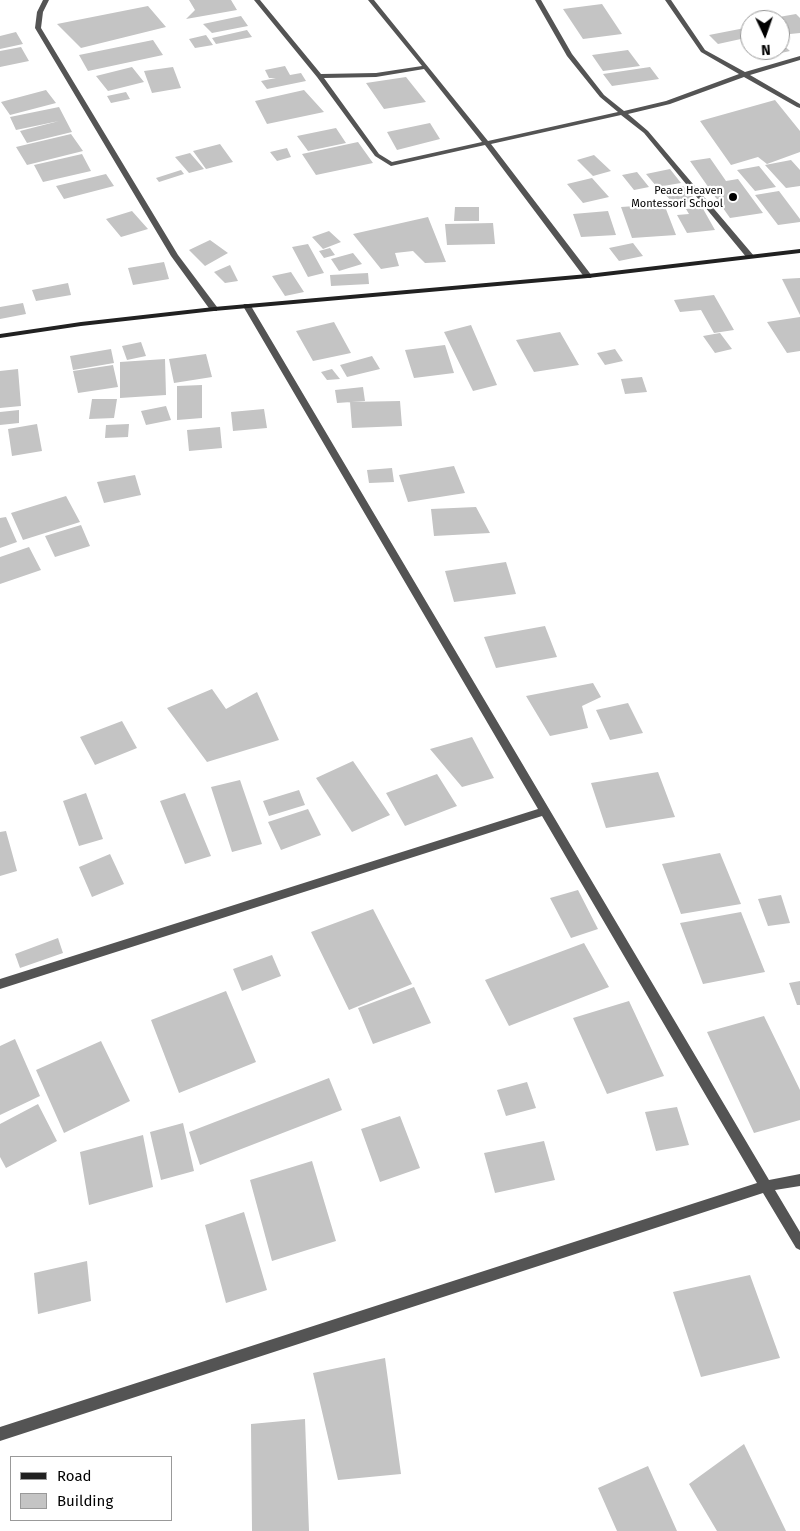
<!DOCTYPE html>
<style>
body{margin:0}
#map{position:relative;width:800px;height:1531px;overflow:hidden;background:#fff;font-family:"Fira Sans",sans-serif}
canvas{display:block}
.legend{position:absolute;left:10px;top:1456px;width:162px;height:65px;box-sizing:border-box;background:#fff;border:1px solid #999;margin:0;padding:6px 9px;list-style:none;font-size:15px;color:#000}
.legend li{display:flex;align-items:center;gap:10px;height:25px}
.legend b{width:25px;border:1px solid #999}
.north{position:absolute;left:740px;top:10px;width:50px;height:50px;box-sizing:border-box;background:#fff;border:1px solid #999;border-radius:50%;rotate:177deg;font-size:14px;font-weight:700;line-height:20px;text-align:center;color:#000}
.north::after{content:'';display:block;margin:auto;width:18px;height:22px;background:#000;clip-path:polygon(50% 0,100% 100%,50% 72%,0 100%)}
</style>
<div id="map">
<canvas width="800" height="1531"></canvas>
<ul class="legend">
<li><b style="height:6px;background:#212121"></b>Road</li>
<li><b style="height:14px;background:#c4c4c4"></b>Building</li>
</ul>
<div class="north">N</div>
</div>
<script>
const c = document.querySelector('canvas').getContext('2d');
c.lineJoin = 'round';
function fillPath(path, color) { c.fillStyle = color; c.fill(path, 'evenodd'); }
const toPath = rows => new Path2D(rows.map(r => 'M' + r).join(''));
function stroke(path, color, width, dash) { c.strokeStyle = color; c.lineWidth = width; c.lineCap = dash ? 'butt' : 'round'; c.setLineDash(dash || []); c.stroke(path); }
function write(font, color, halo, rows, align = 'center') {
  c.font = font + ' "Fira Sans",sans-serif'; c.lineWidth = 4.5; c.setLineDash([]); c.textBaseline = 'middle'; c.strokeStyle = halo; c.fillStyle = color; for (const [text, x, y, turn = 0] of rows) {
    c.save(); c.translate(x, y); c.rotate((+turn || 0) * Math.PI / 180); c.textAlign = isNaN(turn) ? turn : align; if (halo) c.strokeText(text, 0, 0); c.fillText(text, 0, 0); c.restore();
  }
}
fillPath(toPath([
 [189,0,231,0,237,10,186,19,195,10],
 [602,4,622,34,583,39,563,9],
 [148,6,166,27,81,48,57,24],
 [796,14,800,18,800,33,790,34,780,25,780,20,773,18],
 [241,16,248,26,212,33,203,24],
 [750,27,750,37,718,44,709,35],
 [247,30,252,37,216,44,212,38],
 [16,32,23,44,0,49,0,36],
 [206,35,213,45,195,48,189,39],
 [153,40,163,55,88,71,79,55],
 [780,42,790,51,772,55,767,50,780,50],
 [21,47,29,61,0,67,0,51],
 [628,50,640,66,603,71,592,55],
 [285,66,290,75,301,73,306,81,267,89,261,81,276,78,269,78,265,70],
 [132,67,144,82,108,91,96,76],
 [173,67,181,88,152,93,144,71],
 [650,67,659,79,612,86,603,74],
 [406,77,426,102,384,109,366,83],
 [46,90,56,103,10,115,1,102],
 [304,90,324,112,267,124,255,101],
 [126,92,130,99,111,103,107,96],
 [775,100,800,131,800,152,767,164,758,157,731,165,700,121],
 [59,107,72,132,27,143,20,131,59,121,16,130,10,117],
 [430,123,440,139,397,150,387,132],
 [336,128,346,143,308,151,297,136],
 [71,134,83,151,27,165,16,147],
 [358,142,373,163,316,175,302,154],
 [220,144,233,162,206,169,193,151],
 [287,148,291,157,277,161,270,152],
 [190,153,204,169,189,173,175,157],
 [82,154,91,171,43,182,34,165],
 [594,155,611,171,593,176,577,160],
 [710,158,726,181,738,179,763,213,730,218,690,161],
 [791,160,800,170,800,186,786,188,765,165],
 [759,166,776,187,755,191,737,170],
 [670,169,681,183,657,187,646,174],
 [181,170,184,174,159,182,156,178],
 [637,172,649,187,634,190,622,175],
 [106,174,114,186,64,199,56,186],
 [592,178,609,197,583,203,567,184],
 [683,186,696,200,675,205,662,191],
 [779,191,800,219,800,222,778,225,755,195],
 [664,204,676,235,632,238,621,207],
 [455,207,479,207,479,221,454,221],
 [702,207,715,230,687,233,677,215,689,214,686,209],
 [132,211,148,229,121,237,106,219],
 [608,211,616,235,581,237,573,214],
 [428,217,446,262,425,263,413,251,395,253,399,266,381,269,353,234],
 [493,223,495,244,447,245,445,224],
 [329,231,341,242,323,249,312,237],
 [210,240,228,253,205,266,189,250],
 [633,243,643,256,619,261,609,248],
 [308,244,324,273,308,277,292,247],
 [330,248,335,255,324,258,319,251],
 [353,253,362,264,339,271,331,259],
 [164,262,169,279,133,285,128,268],
 [230,265,238,281,225,283,214,272],
 [291,272,304,292,285,296,272,276],
 [368,273,369,284,331,286,330,275],
 [800,278,800,315,782,279],
 [68,283,71,295,36,301,32,290],
 [714,295,734,330,714,333,701,310,680,312,674,300],
 [23,303,26,314,0,319,0,307],
 [800,317,800,351,787,353,767,322],
 [334,322,351,353,313,361,296,331],
 [471,325,497,385,473,391,444,332],
 [560,332,579,365,534,372,516,340],
 [720,333,732,349,715,353,703,336],
 [141,342,146,356,127,360,122,346],
 [445,345,454,373,414,378,405,350],
 [111,349,114,363,73,370,70,356],
 [615,349,623,361,605,365,597,353],
 [206,354,212,377,174,383,169,359],
 [372,356,380,369,347,377,340,365],
 [165,359,166,395,120,398,120,362],
 [113,365,118,387,78,393,73,371],
 [18,369,21,406,0,408,0,371],
 [332,369,340,379,327,380,321,372],
 [642,377,647,392,625,394,621,379],
 [202,385,202,418,177,420,177,386],
 [363,387,365,401,337,403,335,390],
 [92,399,117,399,114,418,89,419],
 [400,401,402,426,352,428,350,402],
 [166,406,171,420,146,425,141,411],
 [264,409,267,428,233,431,231,412],
 [19,410,19,423,0,425,0,412],
 [37,424,42,451,12,456,8,429],
 [129,424,128,437,105,438,106,425],
 [220,427,222,448,189,451,187,430],
 [454,466,465,493,408,502,399,475],
 [392,468,394,482,369,483,367,470],
 [135,475,141,495,104,503,97,482],
 [66,496,80,522,23,540,11,513],
 [476,507,490,533,434,536,431,509],
 [6,517,17,542,0,548,0,518],
 [81,525,90,546,55,557,45,536],
 [29,547,41,570,0,584,0,557],
 [506,562,516,594,454,602,445,571],
 [545,626,557,657,496,668,484,637],
 [593,683,601,697,582,706,588,728,550,736,526,696],
 [212,689,226,709,257,692,279,740,207,762,167,708],
 [628,703,643,733,610,740,596,710],
 [122,721,137,748,95,765,80,737],
 [472,737,494,778,462,787,430,749],
 [353,761,390,815,352,832,316,778],
 [658,772,675,817,606,828,591,783],
 [437,774,457,806,405,826,386,793],
 [240,780,262,844,232,852,211,787],
 [299,790,305,805,269,816,263,801],
 [86,793,103,839,79,846,63,801],
 [185,793,211,856,185,864,160,801],
 [308,809,321,835,281,850,268,822],
 [6,831,17,871,0,876,0,832],
 [720,853,741,904,681,914,662,864],
 [110,854,124,884,92,897,79,867],
 [578,890,598,929,571,938,550,898],
 [781,895,790,923,768,926,758,899],
 [373,909,412,984,349,1010,311,932],
 [741,912,765,972,703,984,680,923],
 [58,938,63,953,20,968,15,954],
 [584,943,609,987,509,1026,485,980],
 [272,955,281,976,242,991,233,969],
 [800,981,800,1005,797,1005,789,983],
 [414,987,431,1023,373,1044,358,1008],
 [226,991,256,1062,179,1093,151,1020],
 [629,1001,664,1076,607,1094,573,1018],
 [764,1016,800,1090,800,1120,754,1133,707,1032],
 [15,1039,40,1096,0,1115,0,1046],
 [101,1041,130,1101,64,1133,36,1070],
 [329,1078,342,1110,200,1165,189,1132],
 [527,1082,536,1108,506,1116,497,1090],
 [38,1104,57,1141,6,1168,0,1157,0,1124],
 [677,1107,689,1145,656,1151,645,1112],
 [400,1116,420,1168,380,1182,361,1129],
 [183,1123,194,1171,161,1180,150,1132],
 [143,1135,153,1187,89,1205,80,1152],
 [544,1141,555,1180,495,1193,484,1153],
 [312,1161,336,1241,272,1261,250,1180],
 [244,1212,267,1290,226,1303,205,1225],
 [87,1261,91,1301,38,1314,34,1273],
 [750,1275,780,1358,701,1377,673,1292],
 [385,1358,401,1474,338,1480,313,1373],
 [305,1419,309,1531,252,1531,251,1424],
 [744,1444,786,1531,717,1531,689,1484],
 [648,1466,677,1531,617,1531,598,1488]
]), '#c4c4c4');
fillPath(toPath([
 [43,0,49,0,43,12,41,28,178,255,217,307,217,311,211,311,171,256,35,28,37,12,43,0],
 [254,0,260,0,321,74,376,73,422,66,368,0,374,0,488,141,618,112,600,97,567,56,535,0,541,0,572,54,604,95,624,111,666,101,739,74,701,52,665,0,671,0,705,50,745,72,800,56,800,60,750,75,800,104,800,108,797,107,744,77,670,104,628,114,648,131,754,256,753,258,747,258,644,133,621,115,491,144,592,276,591,278,585,278,485,145,391,166,375,156,317,77,254,0],
 [424,69,482,142,392,162,379,154,324,78,376,77,424,69],
 [244,304,247,304,251,306,769,1180,800,1174,800,1186,775,1190,800,1232,800,1250,796,1248,763,1193,0,1441,0,1427,757,1183,542,816,0,989,0,979,538,809,243,306,244,304]
]), '#545454');
fillPath(toPath([
 [800,249,800,253,588,278,214,311,81,326,0,338,0,334,81,322,214,307,588,274,800,249]
]), '#212121');
for (const [x, y, r, color] of [
 [733,197,5,"#000"]
]) { const dot = new Path2D(); dot.arc(x, y, r, 0, 2 * Math.PI); c.fillStyle = color; c.fill(dot); stroke(dot, '#fff', 2); }
write('11px', '#000', '#fff', [
 ["Peace Heaven",723,191],
 ["Montessori School",723,204]
], 'right');
</script>
